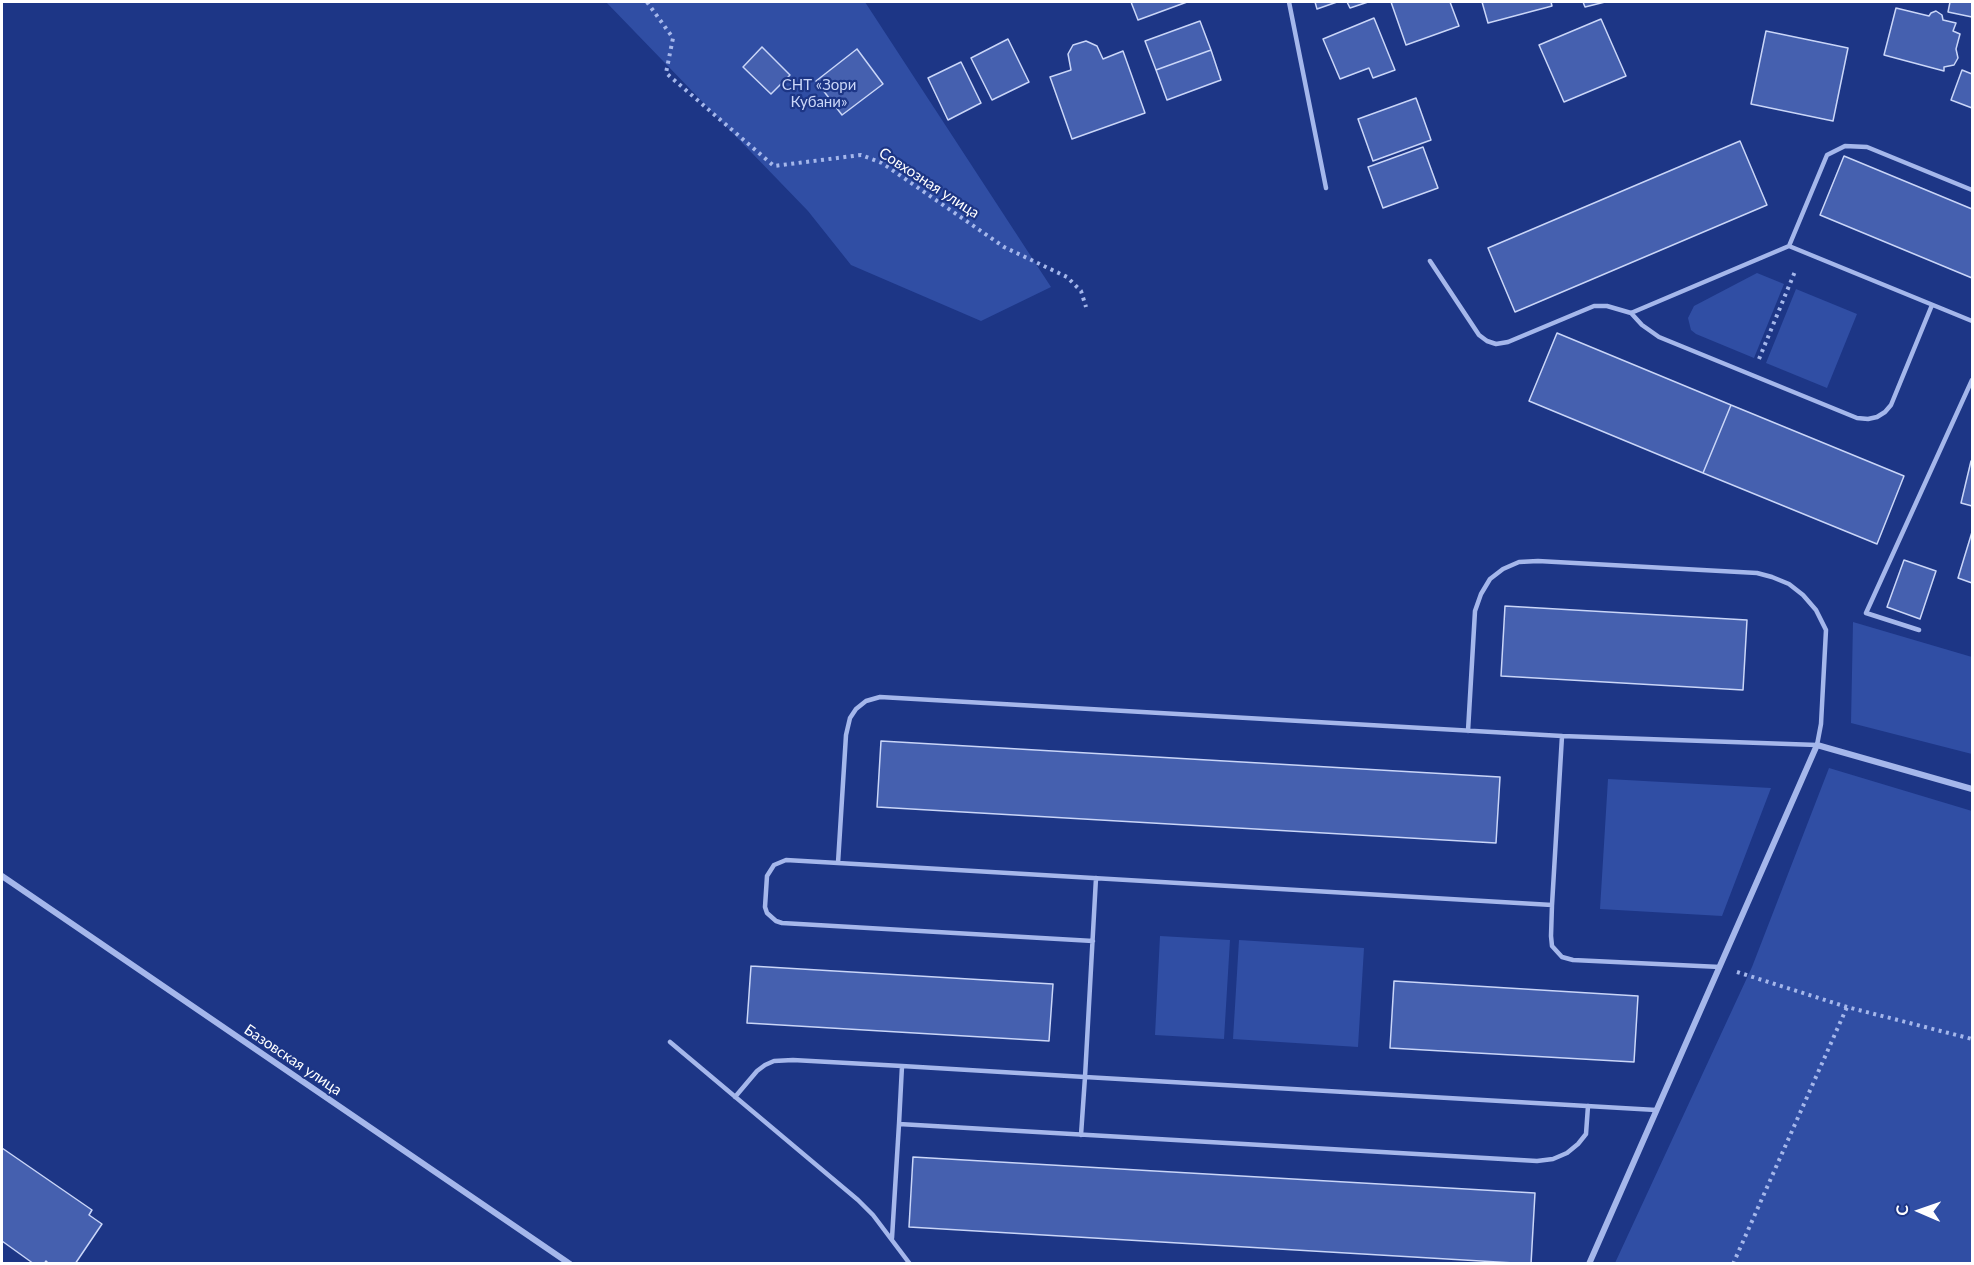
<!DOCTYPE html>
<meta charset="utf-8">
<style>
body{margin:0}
#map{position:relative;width:1974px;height:1265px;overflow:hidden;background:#1d3686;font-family:Lato,sans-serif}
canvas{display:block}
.frame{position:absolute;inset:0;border:3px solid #fff;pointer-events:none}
.north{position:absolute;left:1890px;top:1181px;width:60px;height:60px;-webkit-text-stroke:4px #1d3686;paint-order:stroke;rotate:272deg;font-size:16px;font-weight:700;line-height:24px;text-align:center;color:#fff}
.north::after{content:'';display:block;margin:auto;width:21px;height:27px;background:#fff;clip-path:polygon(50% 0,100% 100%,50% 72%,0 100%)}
</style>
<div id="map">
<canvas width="1974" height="1265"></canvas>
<div class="frame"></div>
<div class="north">С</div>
</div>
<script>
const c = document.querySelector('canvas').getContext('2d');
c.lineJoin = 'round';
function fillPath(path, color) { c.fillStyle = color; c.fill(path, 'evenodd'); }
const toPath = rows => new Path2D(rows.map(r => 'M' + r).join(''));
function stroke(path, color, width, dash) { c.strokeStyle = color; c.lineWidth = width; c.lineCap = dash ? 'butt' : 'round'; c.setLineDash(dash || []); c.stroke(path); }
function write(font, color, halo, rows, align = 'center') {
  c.font = font + ' Lato,sans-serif'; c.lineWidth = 4.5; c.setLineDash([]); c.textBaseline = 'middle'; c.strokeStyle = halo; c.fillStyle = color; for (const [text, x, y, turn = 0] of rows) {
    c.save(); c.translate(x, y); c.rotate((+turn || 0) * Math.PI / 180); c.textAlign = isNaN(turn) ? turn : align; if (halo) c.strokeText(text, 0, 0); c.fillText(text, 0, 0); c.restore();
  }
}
fillPath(toPath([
 [606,2,865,2,1051,287,981,321,851,265,808,211],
 [1757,273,1784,284,1754,358,1696,334,1691,330,1688,318,1694,306],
 [1796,289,1857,314,1827,388,1766,363],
 [1853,622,1972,657,1972,754,1851,723],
 [1829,768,1972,811,1972,1263,1615,1263,1752,967],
 [1608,779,1771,788,1722,916,1600,909],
 [1160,936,1230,940,1224,1039,1155,1035],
 [1239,940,1364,948,1358,1047,1233,1039]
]), '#304ea4');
const building = toPath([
 [1131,2,1187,2,1138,20,1131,2],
 [1315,2,1337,2,1317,9,1315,2],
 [1347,2,1368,2,1350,8,1347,2],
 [1391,2,1450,2,1459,26,1406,45,1391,2],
 [1482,2,1551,2,1552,6,1488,23,1482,2],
 [1583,2,1605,2,1585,7,1583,2],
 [1950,2,1972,2,1972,17,1948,12,1950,2],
 [1896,8,1929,16,1931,13,1936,11,1942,15,1943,20,1956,23,1953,31,1960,34,1956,49,1958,58,1954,65,1944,67,1944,71,1884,55,1896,8],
 [1374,18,1395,70,1373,78,1369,68,1340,79,1323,39,1374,18],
 [1601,19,1626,76,1564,102,1539,45,1601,19],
 [1200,21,1211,50,1156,70,1145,41,1200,21],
 [1766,31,1848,48,1833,121,1751,104,1766,31],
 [1008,39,1029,82,992,100,971,58,1008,39],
 [1086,41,1097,46,1103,59,1123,51,1145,113,1072,139,1050,77,1071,70,1068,54,1073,45,1086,41],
 [762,47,790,75,771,94,743,67,762,47],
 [857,49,883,84,842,115,816,81,857,49],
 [1211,50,1221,80,1167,100,1156,70,1211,50],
 [961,62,981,103,948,120,928,78,961,62],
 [1962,70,1972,74,1972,108,1951,100,1962,70],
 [1416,98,1431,140,1373,161,1358,119,1416,98],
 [1740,141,1767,205,1515,312,1488,248,1740,141],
 [1423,147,1438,188,1383,208,1368,167,1423,147],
 [1844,156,1972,209,1972,278,1820,215,1844,156],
 [1557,333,1731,405,1703,473,1529,401,1557,333],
 [1731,405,1904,476,1877,544,1703,473,1731,405],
 [1971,461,1972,461,1972,506,1961,503,1971,461],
 [1972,532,1972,583,1958,578,1972,532],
 [1904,560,1936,571,1920,619,1887,607,1904,560],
 [1505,606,1747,620,1743,690,1501,676,1505,606],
 [881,741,1500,777,1496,843,877,807,881,741],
 [751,966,1053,984,1049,1041,747,1023,751,966],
 [1394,981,1638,996,1634,1062,1390,1048,1394,981],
 [2,1148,92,1210,89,1215,102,1224,75,1264,49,1264,46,1261,44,1264,34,1264,2,1241,2,1148],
 [913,1157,1535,1193,1531,1264,909,1227,913,1157]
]);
fillPath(building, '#4560af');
stroke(building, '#cad6f8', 1.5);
stroke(toPath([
 [647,2,673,38,666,73,774,166,861,155,882,163,1004,247,1067,277,1081,291,1086,307],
 [1759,359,1796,269],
 [1737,972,1847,1007,1972,1039],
 [1733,1264,1847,1007]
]), '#a5b7eb', 4, [3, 4.5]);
stroke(toPath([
 [1289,2,1326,188],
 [1789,246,1827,155,1845,146,1867,147,1972,190],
 [1430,261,1479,335,1487,341,1496,344,1508,342,1594,306,1607,306,1631,313,1789,246,1972,321],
 [1631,313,1642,325,1659,337,1857,418,1868,419,1877,417,1885,412,1891,405,1932,305],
 [1919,630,1866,613,1972,380],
 [1468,731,1475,611,1481,594,1490,579,1503,569,1519,562,1538,561,1757,573,1772,577,1789,584,1803,595,1816,610,1826,630,1821,724,1817,745,1562,736,880,697,866,701,856,709,850,718,846,735,838,863,1552,905,1562,736],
 [838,863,786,860,774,865,767,876,765,907,767,913,776,921,782,923,1093,941],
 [1096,878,1085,1077,1656,1110],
 [1552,905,1551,936,1552,946,1562,957,1573,960,1720,967],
 [670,1042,858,1200,873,1215,910,1264],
 [735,1097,757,1071,765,1065,774,1061,793,1060,902,1066],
 [1081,1135,1085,1077,902,1066,899,1124,1537,1161,1553,1159,1567,1153,1578,1144,1586,1134,1588,1106],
 [892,1238,899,1124]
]), '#a5b7eb', 4.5);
stroke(toPath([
 [2,876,570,1264],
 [1589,1264,1817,745,1972,789]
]), '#a5b7eb', 6);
write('15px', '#cad6f8', '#1d3686', [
 ["СНТ «Зори",819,85],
 ["Кубани»",819,102]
]);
write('15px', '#fff', '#1d3686', [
 ["Совхозная улица",929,183,33],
 ["Базовская улица",293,1060,34]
]);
</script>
